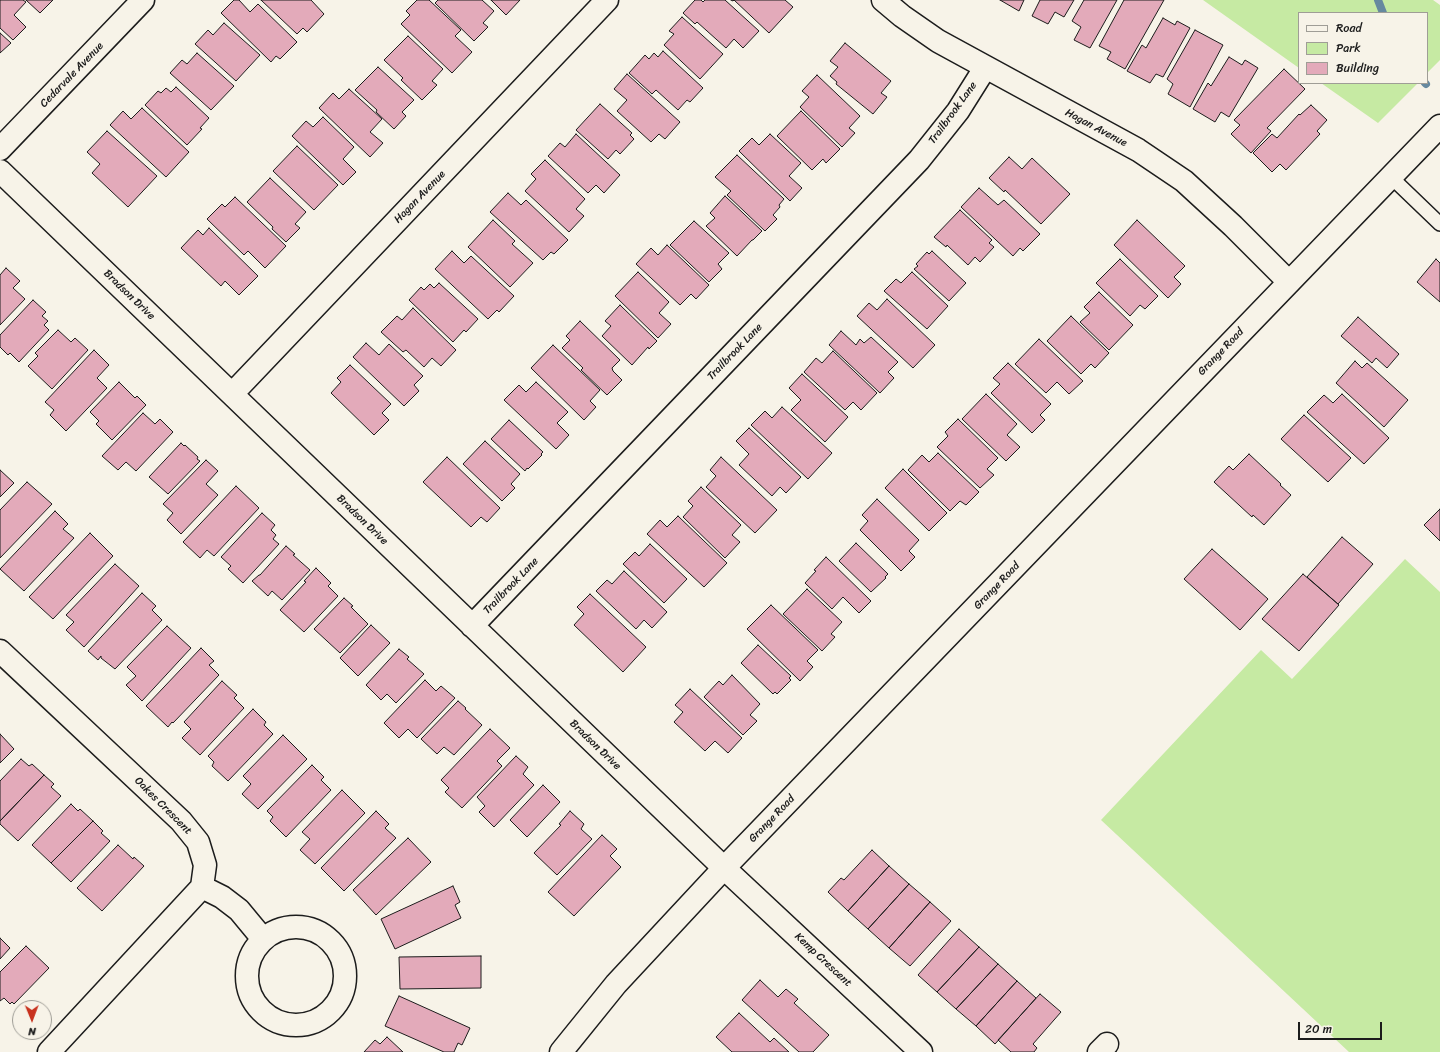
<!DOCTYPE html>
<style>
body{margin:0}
#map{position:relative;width:1440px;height:1052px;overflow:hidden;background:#f7f3e8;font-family:Sriracha,sans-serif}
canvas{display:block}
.legend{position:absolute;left:1298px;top:12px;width:130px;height:72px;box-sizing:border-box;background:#f7f3e8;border:1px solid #9f9d96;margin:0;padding:5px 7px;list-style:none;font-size:12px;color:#1c1c1c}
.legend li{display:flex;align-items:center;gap:8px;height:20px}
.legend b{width:20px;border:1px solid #9f9d96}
.north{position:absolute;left:12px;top:1000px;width:40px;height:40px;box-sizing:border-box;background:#f7f3e8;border:1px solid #9f9d96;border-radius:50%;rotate:179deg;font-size:11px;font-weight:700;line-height:16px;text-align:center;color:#1c1c1c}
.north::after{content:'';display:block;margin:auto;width:14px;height:18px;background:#c8321e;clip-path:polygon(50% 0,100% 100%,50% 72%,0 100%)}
.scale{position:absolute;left:1298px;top:1022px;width:84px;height:18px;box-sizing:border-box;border:2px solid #1c1c1c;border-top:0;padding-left:5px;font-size:12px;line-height:14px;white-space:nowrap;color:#1c1c1c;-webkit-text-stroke:3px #f7f3e8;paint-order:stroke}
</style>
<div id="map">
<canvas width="1440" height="1052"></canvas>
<ul class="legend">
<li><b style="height:5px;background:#f7f3e8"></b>Road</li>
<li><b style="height:11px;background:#c6eaa3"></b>Park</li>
<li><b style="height:11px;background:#e3aaba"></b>Building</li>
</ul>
<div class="north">N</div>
<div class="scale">20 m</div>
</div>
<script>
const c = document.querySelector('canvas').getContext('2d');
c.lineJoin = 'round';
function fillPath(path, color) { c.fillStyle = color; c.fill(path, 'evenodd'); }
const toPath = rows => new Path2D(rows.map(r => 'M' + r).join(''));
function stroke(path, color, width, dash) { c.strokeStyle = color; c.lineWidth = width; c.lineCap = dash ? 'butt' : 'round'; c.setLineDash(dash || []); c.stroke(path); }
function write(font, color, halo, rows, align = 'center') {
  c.font = font + ' Sriracha,sans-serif'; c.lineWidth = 3.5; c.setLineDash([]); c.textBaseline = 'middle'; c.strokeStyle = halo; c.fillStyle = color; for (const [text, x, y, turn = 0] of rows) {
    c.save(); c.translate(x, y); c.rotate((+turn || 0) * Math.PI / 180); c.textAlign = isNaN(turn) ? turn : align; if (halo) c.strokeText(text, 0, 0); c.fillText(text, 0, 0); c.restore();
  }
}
fillPath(toPath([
 [1203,0,1433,0,1440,5,1440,60,1427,73,1427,13,1299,13,1299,68],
 [1321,83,1418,83,1378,123],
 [1405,559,1440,592,1440,1052,1349,1052,1101,820,1261,650,1292,679]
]), '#c6eaa3');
stroke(toPath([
 [1378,0,1383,13],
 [1425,83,1426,84]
]), '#66899f', 8);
const building = toPath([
 [0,0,23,0,26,2,14,15,26,27,13,40,0,28,0,0],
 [26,0,53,0,40,13,26,0],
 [234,0,239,0,250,12,258,4,297,42,280,59,276,56,271,62,221,13,234,0],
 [261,0,311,0,324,14,307,32,303,28,297,34,261,0],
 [417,0,429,0,461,30,455,36,472,52,452,73,401,24,410,15,406,11,417,0],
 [438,0,482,0,494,11,483,23,488,27,474,41,435,3,438,0],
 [491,0,520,0,506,15,491,0],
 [695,0,701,0,703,2,705,0,725,0,759,31,743,48,734,39,726,48,697,22,695,24,683,13,695,0],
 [731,0,785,0,793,7,769,33,734,0,733,1,731,0],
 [1000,0,1024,0,1019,11,1000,0],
 [1040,0,1074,0,1064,17,1055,12,1048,24,1032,16,1040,0],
 [1084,0,1117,0,1090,48,1074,40,1081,27,1072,21,1084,0],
 [1124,0,1164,0,1125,69,1107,59,1111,52,1099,46,1124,0],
 [682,17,723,54,700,79,664,45,674,34,669,31,682,17],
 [1163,18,1175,25,1177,21,1190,28,1163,77,1156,74,1150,83,1127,71,1142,45,1146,48,1163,18],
 [224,23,260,55,236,81,195,44,208,30,213,35,224,23],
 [1195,30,1223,45,1190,107,1168,94,1173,84,1167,79,1195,30],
 [0,33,11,43,0,53,0,33],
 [408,36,443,69,432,81,437,85,422,100,401,80,403,78,384,60,408,36],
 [845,43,891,81,881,93,887,97,873,114,836,84,837,82,830,76,838,67,830,61,845,43],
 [663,51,703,88,690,102,687,100,678,110,656,90,652,94,629,73,645,55,649,59,654,53,658,57,663,51],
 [197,53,234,86,211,110,170,73,182,60,187,64,197,53],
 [1229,57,1242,65,1245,60,1258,68,1229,117,1221,112,1215,122,1193,109,1208,83,1211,86,1229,57],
 [378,67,414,100,402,112,406,116,394,129,376,112,377,110,355,90,378,67],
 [1284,69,1305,89,1267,128,1271,131,1251,153,1231,134,1240,125,1234,120,1284,69],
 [627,74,680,122,665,139,659,134,651,142,617,111,627,100,614,89,627,74],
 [817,75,860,116,849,128,855,133,842,147,800,107,809,97,802,91,817,75],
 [176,87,209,118,200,128,202,129,187,145,145,105,158,91,161,93,166,88,171,92,176,87],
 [349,89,382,119,370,132,383,143,370,157,319,108,333,93,339,99,349,89],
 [600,104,632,133,630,135,634,139,620,154,616,150,608,159,576,130,600,104],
 [1311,105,1327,120,1317,131,1320,134,1286,170,1280,164,1272,172,1253,153,1272,134,1277,138,1299,114,1300,115,1311,105],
 [142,108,189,152,166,177,110,125,123,111,131,119,142,108],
 [801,111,840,149,826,163,823,159,812,170,777,136,801,111],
 [323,117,354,147,343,159,356,172,343,185,292,136,306,121,313,127,323,117],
 [107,131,157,176,128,207,92,173,100,164,87,152,107,131],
 [576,134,620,175,604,193,596,185,588,193,548,156,560,143,565,147,576,134],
 [770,134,801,163,789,176,802,188,790,201,739,151,752,138,759,145,770,134],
 [297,146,338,185,314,210,273,171,297,146],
 [737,155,784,199,779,205,780,207,773,215,777,219,765,231,727,195,731,191,715,177,737,155],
 [1009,157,1022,169,1032,158,1070,194,1041,224,1005,190,1004,192,989,178,1009,157],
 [545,160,585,199,576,209,584,216,569,232,525,191,536,179,531,174,545,160],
 [270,178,306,212,295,224,300,228,286,242,272,229,273,227,247,202,270,178],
 [979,188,998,205,1004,200,1040,234,1023,251,1020,248,1013,256,961,207,979,188],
 [508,193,521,205,526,200,568,240,554,254,551,252,543,260,490,212,508,193],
 [725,196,762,231,753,240,752,240,737,256,706,226,715,218,710,213,725,196],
 [235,197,286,246,265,268,248,251,244,255,207,219,222,204,225,207,235,197],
 [960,210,992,240,989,243,994,247,980,262,975,257,968,265,947,245,946,247,934,237,960,210],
 [493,220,515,241,512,244,533,263,510,287,468,247,493,220],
 [1137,220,1185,266,1174,277,1181,284,1168,298,1114,245,1137,220],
 [694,221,729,253,718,264,722,269,709,282,670,245,694,221],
 [209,228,258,276,239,295,225,281,221,286,181,248,198,230,203,235,209,228],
 [667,245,709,285,696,299,691,294,680,305,636,264,651,248,658,255,667,245],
 [452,251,464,263,471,256,514,296,499,312,497,310,488,319,435,269,452,251],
 [932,251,966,283,949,301,914,269,918,266,916,264,927,252,929,254,932,251],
 [1120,259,1158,296,1145,309,1140,305,1130,316,1096,283,1120,259],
 [1436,259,1440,263,1440,302,1417,282,1436,259],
 [6,268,20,281,13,288,25,299,0,325,0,275,6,268],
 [638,272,669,302,659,313,671,324,658,338,615,296,638,272],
 [912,272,948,306,927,329,884,291,896,279,901,283,912,272],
 [439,283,478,319,466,332,464,330,453,342,409,300,421,287,424,290,430,284,434,288,439,283],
 [1099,292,1133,325,1109,350,1080,322,1090,313,1084,307,1099,292],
 [887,299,935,345,913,368,857,316,869,303,877,310,887,299],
 [33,300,46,312,42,316,48,321,44,325,49,330,19,362,10,353,8,355,0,347,0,335,33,300],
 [620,305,657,341,649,349,648,347,632,365,602,336,611,326,605,321,620,305],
 [413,308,456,350,441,366,432,358,424,367,406,350,403,352,381,332,397,316,402,320,413,308],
 [1071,316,1109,353,1095,368,1091,364,1081,374,1047,341,1071,316],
 [1358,317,1399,354,1387,368,1376,358,1372,363,1341,336,1358,317],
 [580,321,620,360,612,368,613,371,622,380,607,395,581,370,583,368,562,348,570,340,566,336,580,321],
 [58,330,71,342,75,338,88,350,52,389,28,366,38,356,35,353,58,330],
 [841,331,856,345,860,339,864,343,871,337,898,362,888,372,894,378,880,393,829,345,841,331],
 [1039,339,1083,381,1069,394,1057,382,1046,393,1015,364,1039,339],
 [366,343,379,355,389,344,423,376,414,385,419,391,404,406,353,357,366,343],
 [553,345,600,390,590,401,596,407,584,420,531,368,553,345],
 [94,350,109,365,97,378,107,388,66,431,50,415,54,410,45,402,94,350],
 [833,351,877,393,861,410,853,402,845,410,804,372,816,358,822,363,833,351],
 [1355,361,1362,368,1367,363,1408,400,1384,427,1336,383,1355,361],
 [1008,363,1051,404,1040,415,1045,420,1032,433,991,393,1000,384,993,378,1008,363],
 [350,365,391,404,382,413,389,420,374,435,331,393,341,382,337,378,350,365],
 [802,374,848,417,825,442,791,410,801,400,789,388,802,374],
 [119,382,135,398,137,396,146,405,112,440,96,424,99,421,90,412,119,382],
 [536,382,568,412,557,423,569,435,556,449,504,400,519,385,526,392,536,382],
 [986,394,1017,424,1007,435,1020,447,1006,461,962,419,986,394],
 [1342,394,1389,438,1364,464,1307,412,1324,395,1333,403,1342,394],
 [782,407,832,453,808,479,751,425,765,411,772,418,782,407],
 [143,413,155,424,160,419,173,432,136,471,126,462,118,470,102,456,143,413],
 [1304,415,1351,458,1328,482,1281,439,1304,415],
 [958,419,998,458,987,469,994,475,980,488,937,447,948,436,945,432,958,419],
 [509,420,543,452,541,454,542,455,528,469,527,468,525,471,491,439,509,420],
 [749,428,801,477,786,493,780,487,772,496,739,465,749,454,736,441,749,428],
 [485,441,520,474,511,484,515,488,502,501,463,464,485,441],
 [181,443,184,446,185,445,198,457,197,459,200,461,168,494,149,477,181,443],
 [938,453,979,492,966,505,960,501,950,511,908,470,922,455,929,462,938,453],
 [1249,454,1281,484,1280,485,1291,495,1264,525,1253,515,1252,517,1214,482,1229,466,1233,470,1249,454],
 [447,457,500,508,487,522,481,517,471,527,423,482,447,457],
 [721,457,777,510,755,533,706,487,716,476,710,470,721,457],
 [206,460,218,471,206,484,218,495,181,534,167,520,173,513,163,504,206,460],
 [903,469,947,513,929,531,885,488,903,469],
 [0,470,14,483,0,497,0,470],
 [27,482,52,504,0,558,0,510,27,482],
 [236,486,259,508,214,556,207,550,200,558,183,542,236,486],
 [701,487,741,525,732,535,740,542,725,558,683,517,693,506,688,501,701,487],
 [877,499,919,540,909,551,915,557,901,571,860,530,868,521,862,515,877,499],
 [1440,509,1440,541,1424,525,1440,509],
 [55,511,68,524,63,529,74,538,24,591,0,569,55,511],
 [262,513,275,525,271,530,276,535,273,539,279,544,243,583,228,569,231,566,221,557,262,513],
 [678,516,727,563,704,587,647,534,660,520,667,527,678,516],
 [90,533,113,556,53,619,29,597,90,533],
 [1342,537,1373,564,1338,604,1307,577,1342,537],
 [856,543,888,574,885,577,886,578,871,592,839,561,856,543],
 [650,544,687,579,664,603,623,564,635,552,639,556,650,544],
 [286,546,295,554,293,555,310,570,282,600,272,591,268,596,252,581,259,575,260,575,286,546],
 [1212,549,1268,599,1240,630,1184,579,1212,549],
 [826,557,871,601,859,613,843,597,832,609,805,583,816,571,814,570,826,557],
 [115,564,139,586,84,647,66,630,74,622,66,615,115,564],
 [316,568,331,583,328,586,338,596,304,632,280,610,306,582,304,581,316,568],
 [624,571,667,612,652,628,644,620,636,629,596,591,607,580,612,584,624,571],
 [1303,574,1339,605,1299,651,1262,619,1303,574],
 [807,589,842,622,831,634,835,637,822,651,783,614,807,589],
 [142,593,156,606,152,610,162,620,115,669,101,658,101,656,98,660,88,651,142,593],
 [590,594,646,647,623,672,574,625,584,614,577,607,590,594],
 [344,598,353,606,351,607,368,624,340,653,314,629,344,598],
 [771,605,818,650,807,661,813,667,800,681,747,629,771,605],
 [371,625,390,643,358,676,340,658,371,625],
 [167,626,191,648,142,701,126,685,136,676,127,667,167,626],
 [758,645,791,676,789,678,791,680,777,694,775,692,773,694,741,663,758,645],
 [201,648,214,661,209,665,219,675,173,723,172,722,168,727,146,706,201,648],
 [399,649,409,657,407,659,424,674,396,703,387,694,381,700,366,685,399,649],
 [732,675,760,704,750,715,757,721,743,735,704,697,719,681,723,685,732,675],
 [425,680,436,691,441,686,455,698,417,738,408,729,399,738,384,723,425,680],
 [222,681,237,695,234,698,244,708,200,755,182,738,191,729,184,722,222,681],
 [690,689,742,738,728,753,715,741,705,751,674,722,683,712,675,705,690,689],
 [458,701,466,708,465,709,482,725,454,755,444,747,437,754,421,739,458,701],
 [253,709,266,722,264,725,273,734,228,781,212,766,214,762,208,756,253,709],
 [490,729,510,748,497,761,502,766,462,808,445,792,449,788,441,780,490,729],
 [0,734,14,749,0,763,0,734],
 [283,735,307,759,258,809,242,794,251,784,243,776,283,735],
 [516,756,528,767,523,774,534,785,494,827,479,812,485,806,477,797,516,756],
 [21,759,29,766,32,764,44,775,0,821,0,781,21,759],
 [312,765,324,777,321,780,331,790,286,837,270,821,273,817,267,811,312,765],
 [44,775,54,784,51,787,61,796,18,841,0,824,0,821,44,775],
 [543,785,560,802,527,837,510,820,543,785],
 [342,790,365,813,315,864,300,850,310,839,302,832,342,790],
 [71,804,78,811,80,809,93,821,51,863,32,845,71,804],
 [376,811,389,824,385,828,396,838,344,891,321,868,376,811],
 [570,811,584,824,581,829,592,839,557,875,534,853,561,825,559,824,570,811],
 [93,821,103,831,101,833,110,841,71,882,51,863,93,821],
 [602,835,617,849,610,856,621,867,574,916,548,892,602,835],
 [408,838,431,862,376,915,353,890,408,838],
 [118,845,133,859,134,857,144,866,102,911,77,888,118,845],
 [872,850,889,866,848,911,828,892,841,878,844,880,872,850],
 [889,866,909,884,868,929,848,911,889,866],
 [909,884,930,902,889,948,868,929,909,884],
 [453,886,460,902,455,905,461,918,395,949,381,919,453,886],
 [930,902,951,921,910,966,889,948,930,902],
 [959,929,979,947,937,992,918,975,959,929],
 [0,938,10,948,0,959,0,938],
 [26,946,49,968,14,1004,12,1002,10,1004,4,998,0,1001,0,972,26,946],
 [979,947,998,964,956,1009,937,992,979,947],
 [481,956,481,988,400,989,399,957,481,956],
 [998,964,1017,981,976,1026,956,1009,998,964],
 [760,980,778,997,786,989,798,999,794,1003,829,1035,813,1052,799,1052,742,1000,760,980],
 [1017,981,1036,998,995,1044,976,1026,1017,981],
 [1040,994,1061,1012,1033,1044,1037,1048,1034,1052,1011,1052,998,1040,1040,994],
 [399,996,470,1028,462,1045,458,1043,454,1052,444,1052,385,1026,399,996],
 [739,1013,770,1042,774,1038,789,1052,732,1052,716,1037,739,1013],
 [387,1037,403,1052,364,1052,375,1040,380,1044,387,1037]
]);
fillPath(building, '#e3aaba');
stroke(building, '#1c1c1c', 1);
const lane = toPath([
 [1391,177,1440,224]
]);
const street = toPath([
 [883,0,902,16,938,41,1138,150,1184,181,1233,226,1289,282],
 [0,149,143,0],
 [0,171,724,868,921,1052],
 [232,394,607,0],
 [472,626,919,160,958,111,985,68],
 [0,651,181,821,198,842,205,865,202,887,49,1052],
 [202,887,222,897,239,910,263,939],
 '247 976a49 49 0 1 1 98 0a49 49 0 1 1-98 0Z',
 [1099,1052,1107,1044]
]);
const secondary = toPath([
 [561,1052,616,984,724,868,1440,126]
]);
stroke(lane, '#1c1c1c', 16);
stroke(street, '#1c1c1c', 25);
stroke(secondary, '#1c1c1c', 25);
stroke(lane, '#f7f3e8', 13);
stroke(street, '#f7f3e8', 22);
stroke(secondary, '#f7f3e8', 22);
write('11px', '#1c1c1c', '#f7f3e8', [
 ["Cedarvale Avenue",72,75,-46],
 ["Trailbrook Lane",953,113,-54],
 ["Hagan Avenue",1096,128,28],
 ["Hagan Avenue",420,197,-46],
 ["Bradson Drive",129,295,44],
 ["Trailbrook Lane",735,352,-46],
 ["Grange Road",1221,352,-46],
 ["Bradson Drive",362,520,44],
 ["Trailbrook Lane",511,586,-46],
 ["Grange Road",997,586,-46],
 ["Bradson Drive",595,745,44],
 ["Oakes Crescent",163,806,45],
 ["Grange Road",772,819,-46],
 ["Kemp Crescent",823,960,43]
]);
</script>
